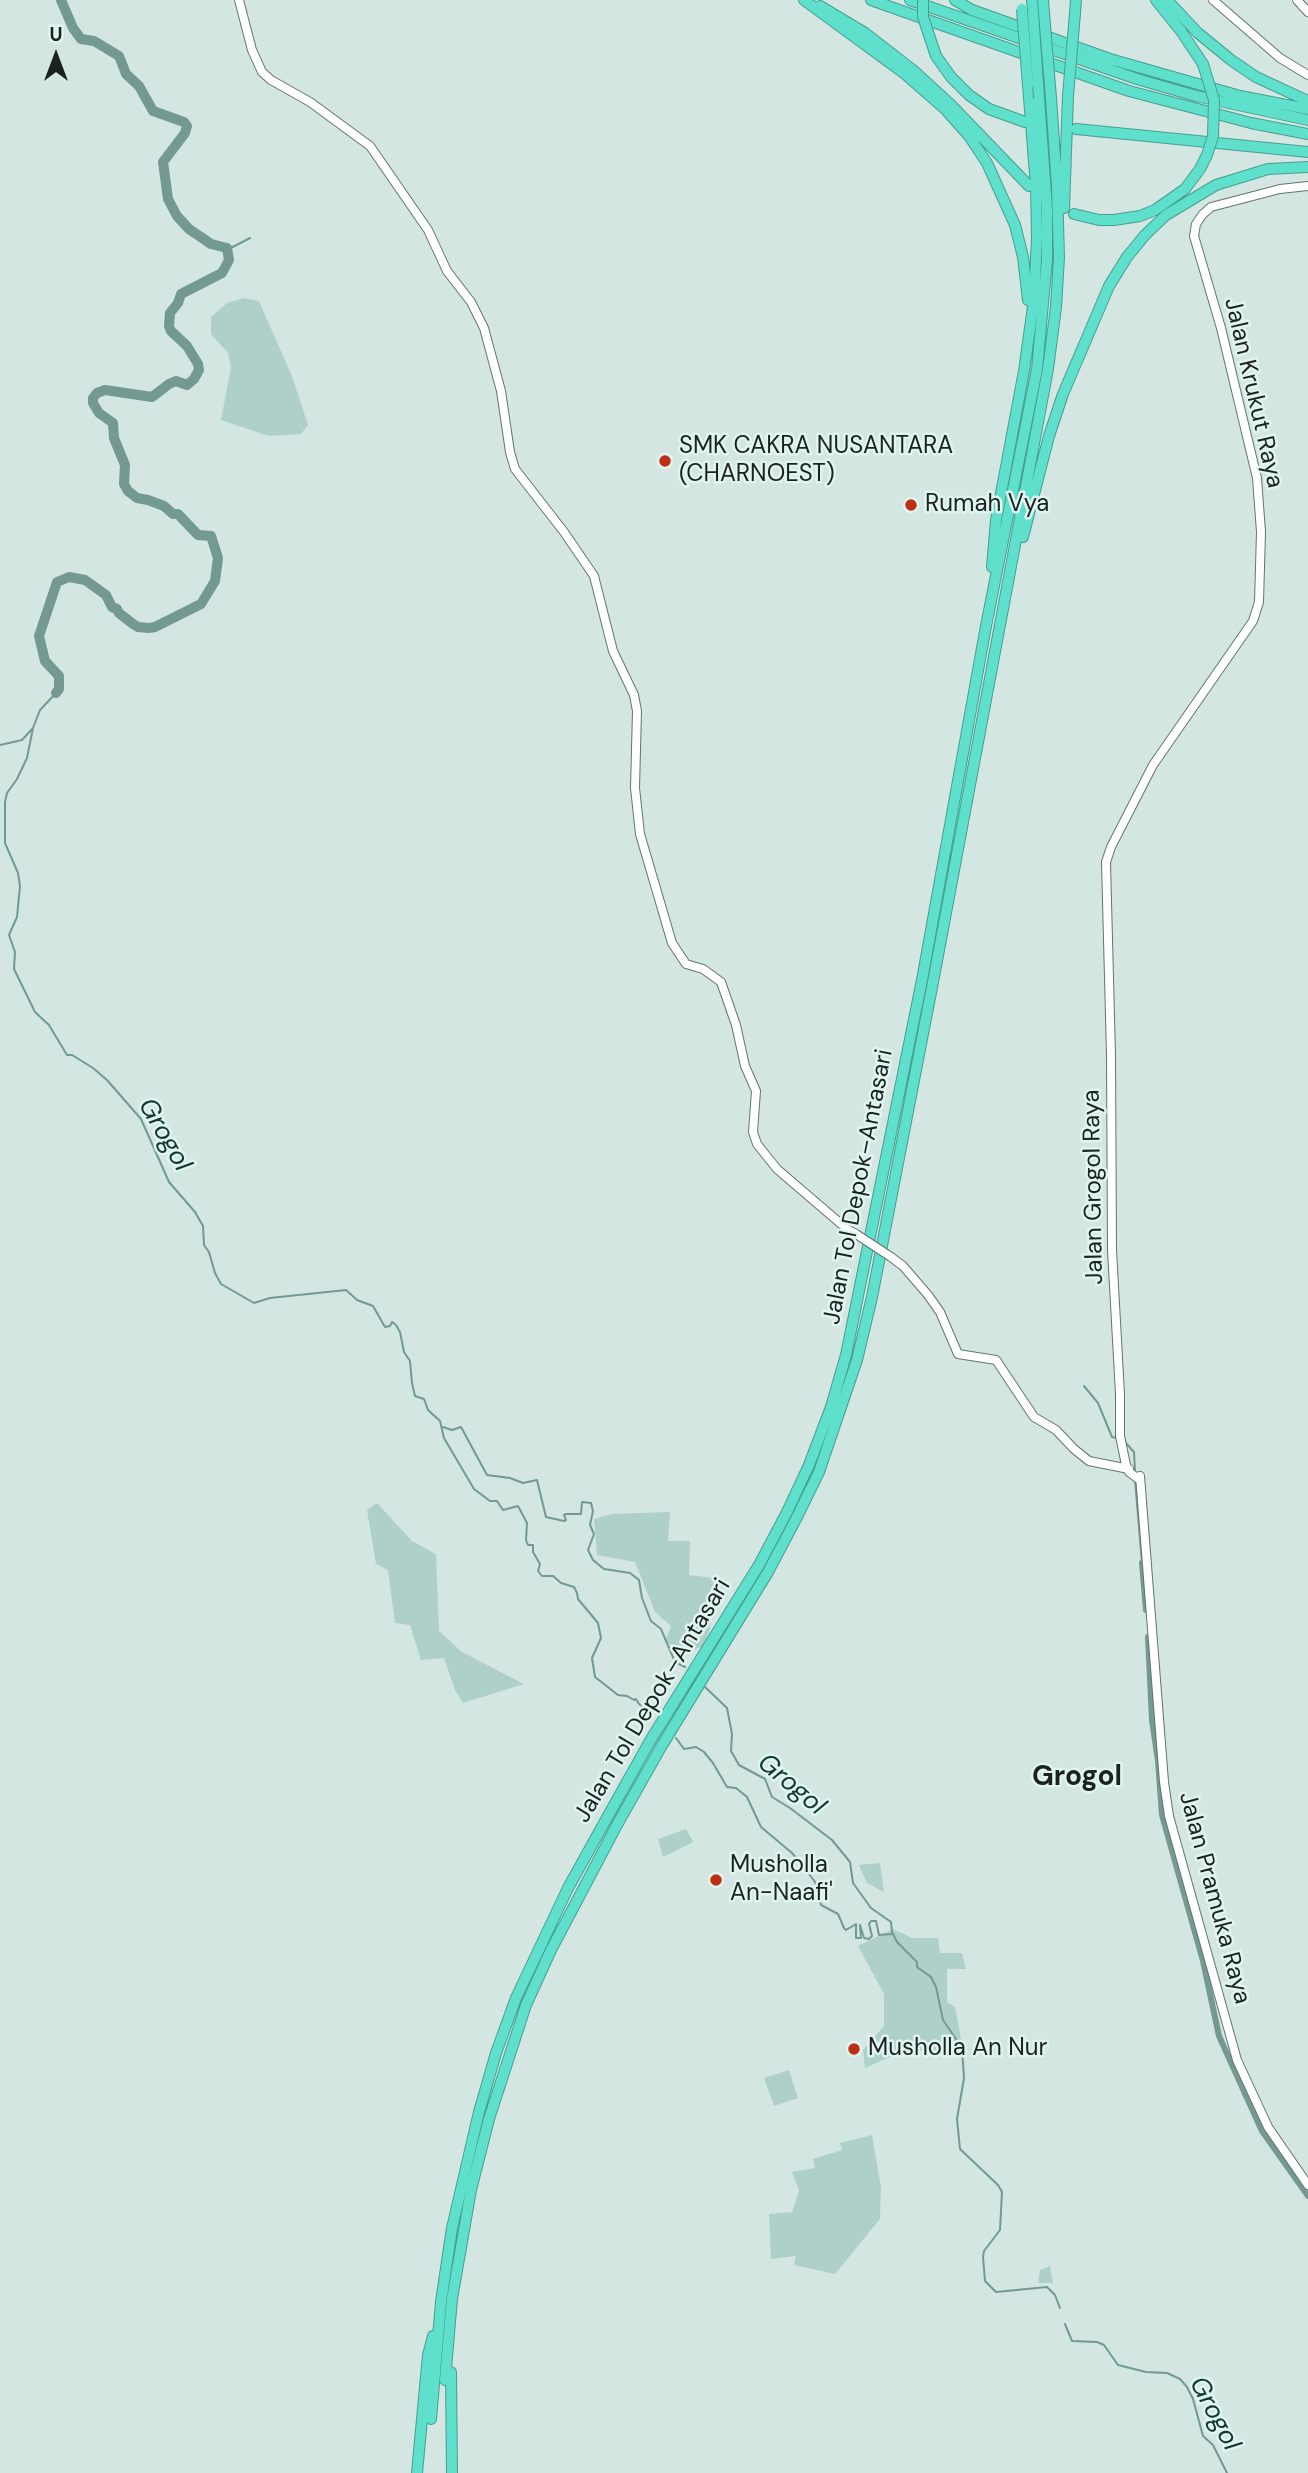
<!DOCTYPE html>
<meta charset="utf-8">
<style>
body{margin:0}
#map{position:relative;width:1308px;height:2473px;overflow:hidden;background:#d3e6e2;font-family:"DM Sans",sans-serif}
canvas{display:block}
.north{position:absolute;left:21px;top:21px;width:70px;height:70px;-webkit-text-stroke:5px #e0f4f0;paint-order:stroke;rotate:0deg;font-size:19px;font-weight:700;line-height:28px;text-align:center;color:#1b2221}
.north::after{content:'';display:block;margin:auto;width:24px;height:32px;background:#1b2221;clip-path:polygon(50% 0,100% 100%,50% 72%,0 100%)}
</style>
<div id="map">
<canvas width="1308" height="2473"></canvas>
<div class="north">U</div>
</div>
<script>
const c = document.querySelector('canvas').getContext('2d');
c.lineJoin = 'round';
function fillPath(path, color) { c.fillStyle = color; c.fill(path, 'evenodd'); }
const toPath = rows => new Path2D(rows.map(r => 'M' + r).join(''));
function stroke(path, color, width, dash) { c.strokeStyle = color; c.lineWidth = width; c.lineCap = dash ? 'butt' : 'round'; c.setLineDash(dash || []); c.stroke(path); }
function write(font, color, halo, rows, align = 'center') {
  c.font = font + ' "DM Sans",sans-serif'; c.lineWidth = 5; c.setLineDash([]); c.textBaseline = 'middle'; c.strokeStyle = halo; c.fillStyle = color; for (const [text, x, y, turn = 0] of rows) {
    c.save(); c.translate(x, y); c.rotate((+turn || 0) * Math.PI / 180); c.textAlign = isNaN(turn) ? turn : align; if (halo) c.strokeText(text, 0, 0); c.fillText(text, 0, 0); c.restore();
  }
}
fillPath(toPath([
 [244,298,259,301,292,376,308,425,301,434,269,436,221,420,231,367,228,353,211,334,211,317,227,303],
 [377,1503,412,1541,436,1554,439,1631,462,1652,524,1684,463,1703,455,1690,444,1658,421,1660,410,1625,395,1623,388,1570,376,1564,367,1510],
 [670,1512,668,1541,690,1541,689,1575,714,1578,710,1629,704,1646,688,1652,665,1642,671,1626,655,1612,635,1562,597,1555,594,1519,612,1514],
 [686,1829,693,1842,663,1857,658,1839],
 [880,1863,884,1892,867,1883,859,1865],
 [893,1929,912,1938,938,1938,940,1953,962,1953,966,1969,947,1969,947,2002,955,2007,963,2049,901,2052,865,2068,863,2050,884,2026,884,1994,858,1946],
 [789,2070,798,2098,774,2106,764,2078],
 [872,2135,881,2187,880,2219,835,2274,794,2265,796,2256,771,2259,769,2214,792,2212,799,2190,792,2172,815,2168,813,2159,842,2150,840,2143],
 [1050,2266,1053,2283,1038,2283,1040,2270]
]), '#afd0c9');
stroke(toPath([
 [227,250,250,238],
 [56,693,40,710,33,728,27,758,17,779,7,793,5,802,5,843,18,873,20,886,17,917,9,935,15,952,14,969,35,1012,49,1025,67,1055,72,1055,93,1068,107,1080,141,1119,169,1182,195,1212,203,1226,204,1245,209,1252,215,1273,221,1284,254,1303,270,1298,346,1290,357,1300,373,1306,385,1327,390,1326,392,1322,396,1325,400,1332,404,1352,410,1361,412,1383,415,1396,424,1399,428,1410,440,1421,444,1438,474,1489,490,1501,497,1501,503,1510,518,1506,527,1523,526,1540,528,1545,533,1545,533,1552,540,1564,538,1571,542,1576,553,1576,561,1583,574,1587,577,1593,578,1599,598,1623,601,1638,592,1658,595,1677,618,1695,627,1696,634,1700,636,1699,639,1704,650,1712],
 [0,745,22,740,32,729],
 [1084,1386,1098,1403,1112,1437,1117,1438],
 [443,1427,452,1430,461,1427,487,1475,510,1478,523,1483,537,1480,546,1517,564,1521,566,1520,564,1515,566,1514,581,1514,582,1502,591,1503,593,1511,590,1525,594,1534,588,1550,593,1560,604,1569,630,1573,639,1580,642,1598,651,1621,661,1629,675,1662,685,1667],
 [1125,1442,1134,1452,1135,1471],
 [1135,1480,1142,1563],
 [705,1687,727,1708,732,1734,731,1751,739,1765,765,1779,772,1797,790,1808,832,1840,850,1862,853,1883,871,1908,891,1922,892,1932,897,1942,917,1962,917,1967,931,1977,936,1987,943,2020,962,2048,964,2078,957,2119,960,2149,998,2185,1002,2192,1000,2230,984,2251,983,2257,985,2281,996,2292,1047,2287,1055,2295,1060,2308],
 [676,1738,684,1749,696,1747,704,1752,713,1763,727,1787,736,1788,747,1797,761,1827,792,1853,806,1870,815,1882,821,1905,838,1914,844,1928,846,1930,856,1924,856,1938,861,1938,860,1925,864,1938,869,1939,872,1936,869,1924,871,1921,876,1921,879,1935,892,1934],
 [1065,2324,1072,2341,1097,2342,1104,2345,1118,2365,1146,2372,1167,2373,1180,2379,1187,2387,1193,2399,1203,2436,1213,2445,1227,2473]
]), '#739992', 2);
stroke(toPath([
 [1142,1563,1146,1610],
 [1148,1637,1152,1720,1158,1761,1162,1815,1203,1961,1219,2036,1262,2131,1308,2196]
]), '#739992', 6);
stroke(toPath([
 [56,693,59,689,59,676,45,661,39,636,57,582,69,577,85,580,106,595,112,607,117,609,119,613,133,624,138,627,149,628,155,627,201,604,215,581,218,558,211,536,198,535,178,514,173,514,164,506,148,500,137,498,128,491,124,484,125,465,114,438,113,423,99,413,93,403,93,398,97,393,105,390,152,397,169,384,176,381,187,385,194,379,199,370,198,364,187,346,171,331,169,326,170,313,178,303,181,294,222,273,229,260,227,248,211,244,189,229,177,216,168,199,163,162,185,133,187,126,184,122,153,111,139,86,126,74,119,56,94,41,81,39,73,28,61,0]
]), '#739992', 10);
const secondary = toPath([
 [239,0,252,50,262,72,271,80,310,102,370,146,428,230,447,271,471,302,484,328,501,391,510,452,515,469,564,532,594,576,613,651,634,695,637,711,635,788,640,834,672,943,686,964,703,969,721,982,736,1025,745,1066,756,1091,753,1132,757,1144,777,1169,847,1229,856,1234],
 [1213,0,1280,58,1308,75],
 [1297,0,1308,12],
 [891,1257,903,1266,928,1295,940,1312,958,1354,996,1360,1034,1417,1056,1430,1074,1449,1089,1461,1129,1469],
 [1140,1476,1164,1782,1169,1816,1237,2060,1268,2127,1308,2185],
 [1140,1480,1129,1472,1126,1465,1120,1436,1120,1394,1112,1250,1111,1055,1106,862,1111,847,1153,765,1253,621,1259,602,1261,532,1257,478,1221,328,1194,236,1196,224,1203,214,1211,207,1280,189,1308,186]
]);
const highway = toPath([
 [804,0,905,74,945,109,969,136,987,163,1015,225,1023,257,1028,300],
 [871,0,1129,91,1251,123,1308,134],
 [910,0,1137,79,1196,96,1308,120],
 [955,0,972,10,1110,59,1240,96,1308,109],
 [1032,0,1033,13],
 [1043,0,1044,13],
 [1156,0,1181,31,1203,64],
 [1167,0,1198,33,1231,60,1256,77,1308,101],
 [820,6,865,33,914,71,951,105,1029,186],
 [1075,13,1076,0],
 [936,56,951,77,969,95,989,109,1025,122],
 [1076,129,1308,152],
 [1064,208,1068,96],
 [1074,214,1099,220,1114,220,1140,216,1155,210,1185,189,1200,169,1207,155],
 [1023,537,1049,436,1063,394,1109,286,1127,257,1145,235,1166,215,1216,185,1268,169,1308,167],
 [992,567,996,520,1024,371,1034,299,1037,237,1036,187,1028,85],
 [451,2372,452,2473],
 [445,2380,452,2299,471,2190,489,2119,526,2005,551,1950,618,1823,661,1747,768,1572,796,1519,819,1472,857,1360,872,1297,933,982,1048,369,1056,307,1059,258,1057,187,1051,98],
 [431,2419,441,2302,452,2228,479,2112,496,2053,516,1998,568,1888,608,1816,650,1741,759,1565,787,1512,809,1465,831,1407,846,1355,922,980,986,626,1037,369,1047,260,1047,208,1039,98],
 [417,2473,428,2355,433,2336]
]);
stroke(secondary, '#637471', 10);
stroke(highway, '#479e90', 12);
stroke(secondary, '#fff', 8);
stroke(highway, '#5ee0cc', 10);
const secondaryBridge = toPath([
 [856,1234,891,1257]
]);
const highwayBridge = toPath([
 [923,0,923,17,936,56],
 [1022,9,1028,85],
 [1033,13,1039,98],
 [1044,13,1051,98],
 [1203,64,1214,100,1213,136,1207,155],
 [1068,96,1075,13]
]);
stroke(secondaryBridge, '#637471', 10, []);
stroke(highwayBridge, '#479e90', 12, []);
stroke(secondaryBridge, '#fff', 8);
stroke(highwayBridge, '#5ee0cc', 10);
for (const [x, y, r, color] of [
 [665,461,7,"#bb2f14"],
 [911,505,7,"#bb2f14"],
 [716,1880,7,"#bb2f14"],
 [854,2049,7,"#bb2f14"]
]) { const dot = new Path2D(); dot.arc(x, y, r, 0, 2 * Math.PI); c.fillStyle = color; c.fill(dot); stroke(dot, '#e0f4f0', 2.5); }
write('24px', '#1b2221', '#e0f4f0', [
 ["Jalan Krukut Raya",1253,393,77],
 ["Jalan Tol Depok–Antasari",859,1187,-79],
 ["Jalan Grogol Raya",1094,1187,-91],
 ["Jalan Tol Depok–Antasari",653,1701,-59],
 ["Jalan Pramuka Raya",1214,1898,75]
]);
write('24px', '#1b2221', '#e0f4f0', [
 ["SMK CAKRA NUSANTARA",679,447],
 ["(CHARNOEST)",679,475],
 ["Rumah Vya",925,505],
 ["Musholla",730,1866],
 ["An-Naafi'",730,1894],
 ["Musholla An Nur",868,2049]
], 'left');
write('italic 26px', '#123832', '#e0f4f0', [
 ["Grogol",164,1135,60],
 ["Grogol",791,1785,40],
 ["Grogol",1214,2414,62]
]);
write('bold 28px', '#1b2221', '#e0f4f0', [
 ["Grogol",1077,1778]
]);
</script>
